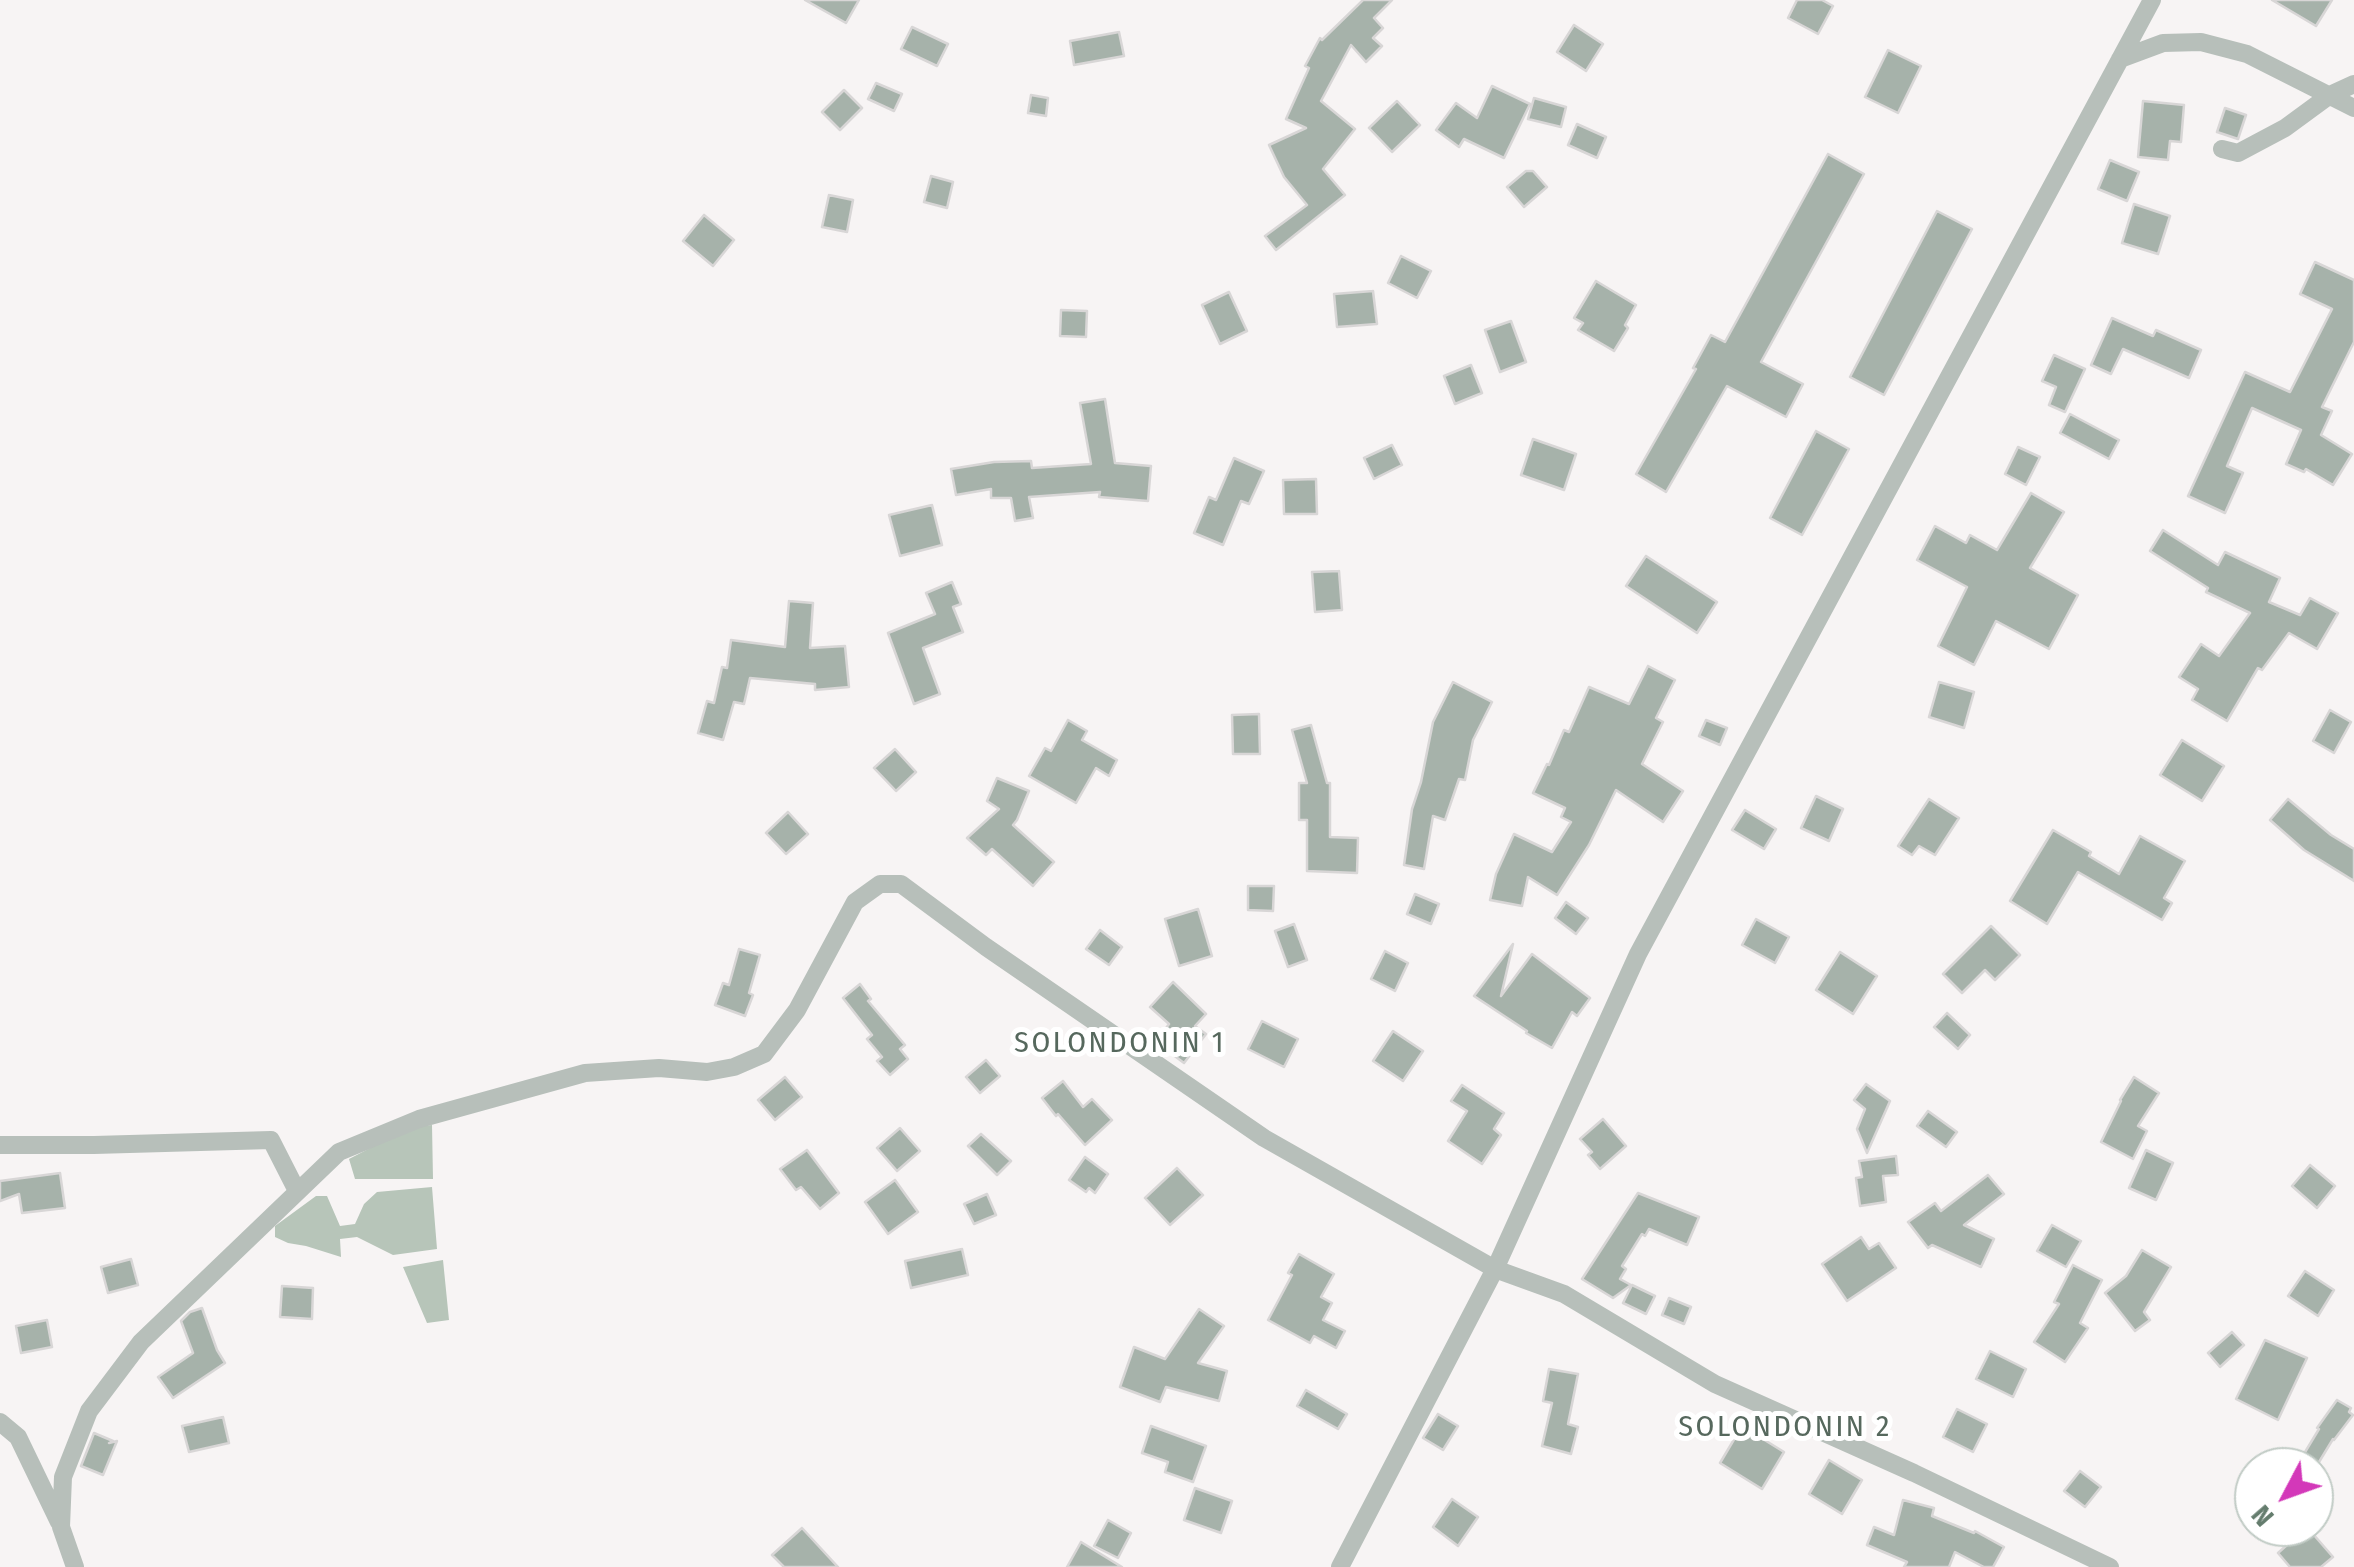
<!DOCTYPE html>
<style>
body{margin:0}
#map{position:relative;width:2354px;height:1567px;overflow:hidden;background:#f7f4f4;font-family:"Fira Sans Condensed",sans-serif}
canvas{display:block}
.north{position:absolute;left:2234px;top:1447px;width:100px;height:100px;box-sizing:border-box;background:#fff;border:2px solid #c1cbc5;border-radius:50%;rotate:229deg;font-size:28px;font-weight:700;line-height:40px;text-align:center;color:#647c6d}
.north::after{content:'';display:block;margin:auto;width:35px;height:45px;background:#d338b9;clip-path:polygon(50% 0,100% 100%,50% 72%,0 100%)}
</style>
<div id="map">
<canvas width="2354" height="1567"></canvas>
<div class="north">N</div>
</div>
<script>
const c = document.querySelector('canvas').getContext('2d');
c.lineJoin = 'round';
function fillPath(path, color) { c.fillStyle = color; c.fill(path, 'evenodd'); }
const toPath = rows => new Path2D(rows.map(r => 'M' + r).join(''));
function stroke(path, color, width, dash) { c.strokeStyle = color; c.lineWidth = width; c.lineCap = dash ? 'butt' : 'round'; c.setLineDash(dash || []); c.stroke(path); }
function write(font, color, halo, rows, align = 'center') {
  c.font = font + ' "Fira Sans Condensed",sans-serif'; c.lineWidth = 10; c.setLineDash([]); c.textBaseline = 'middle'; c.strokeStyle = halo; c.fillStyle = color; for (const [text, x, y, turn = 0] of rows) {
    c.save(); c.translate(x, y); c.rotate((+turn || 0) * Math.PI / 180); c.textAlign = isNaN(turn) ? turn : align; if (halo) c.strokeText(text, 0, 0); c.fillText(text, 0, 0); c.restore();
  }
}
fillPath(toPath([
 [432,1125,433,1179,355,1179,349,1159,411,1127],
 [432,1187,437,1249,393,1255,357,1237,340,1239,341,1257,306,1246,288,1243,275,1237,275,1226,316,1196,327,1196,340,1226,355,1224,364,1204,377,1192],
 [443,1260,449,1320,427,1323,403,1267]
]), '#b7c5b9');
const building = toPath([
 [805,0,859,0,846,23,805,0],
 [1363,0,1392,0,1374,18,1383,28,1373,38,1382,46,1366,62,1351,45,1321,101,1355,129,1323,169,1345,195,1276,250,1265,236,1307,205,1284,177,1269,145,1306,128,1286,119,1309,68,1305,66,1320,38,1322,40,1363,0],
 [1797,0,1822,0,1833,6,1818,34,1788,18,1797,0],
 [2272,0,2332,0,2316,26,2272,0],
 [1574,25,1603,44,1586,71,1557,52,1574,25],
 [912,27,948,44,937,66,901,49,912,27],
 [1119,32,1124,56,1074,65,1070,41,1119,32],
 [1888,50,1921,66,1898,113,1865,97,1888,50],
 [876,83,902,94,894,111,868,99,876,83],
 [1492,86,1530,104,1504,158,1464,139,1459,147,1436,130,1456,103,1477,118,1492,86],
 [844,90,862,108,840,130,822,112,844,90],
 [1031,95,1048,98,1046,116,1028,113,1031,95],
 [1534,98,1566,107,1561,127,1528,119,1534,98],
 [1397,101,1420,125,1392,152,1369,128,1397,101],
 [2143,101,2184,105,2181,142,2170,141,2168,160,2138,157,2143,101],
 [2225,108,2246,115,2238,139,2217,132,2225,108],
 [1577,124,1606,137,1597,158,1568,145,1577,124],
 [1828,154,1864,174,1761,362,1803,384,1786,417,1727,386,1666,492,1636,474,1696,369,1693,368,1711,335,1725,342,1828,154],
 [2110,160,2139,172,2127,201,2098,189,2110,160],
 [1526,171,1533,171,1547,187,1524,207,1507,187,1526,171],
 [931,176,953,182,947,208,924,202,931,176],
 [829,195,853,200,847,232,822,227,829,195],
 [2134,204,2170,216,2158,254,2122,243,2134,204],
 [1937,211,1972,229,1884,395,1850,377,1937,211],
 [704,215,734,240,713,266,683,241,704,215],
 [1401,256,1431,271,1417,298,1388,283,1401,256],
 [2315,262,2354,280,2354,342,2322,407,2332,411,2321,435,2352,454,2333,485,2306,469,2304,472,2286,464,2301,430,2252,408,2227,466,2243,473,2225,513,2188,496,2245,372,2290,392,2332,309,2300,294,2315,262],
 [1596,281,1636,305,1625,325,1628,328,1614,351,1578,330,1583,323,1574,318,1596,281],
 [1373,291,1377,324,1337,327,1334,294,1373,291],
 [1229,292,1247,331,1220,344,1202,305,1229,292],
 [1061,310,1087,311,1086,337,1060,336,1061,310],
 [2112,318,2153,336,2156,330,2201,350,2189,378,2123,349,2111,374,2091,365,2112,318],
 [1511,321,1526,362,1500,372,1485,330,1511,321],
 [2054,355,2085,369,2065,412,2049,405,2056,387,2042,381,2054,355],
 [1471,365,1482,393,1455,404,1444,376,1471,365],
 [1105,399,1115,463,1151,466,1148,501,1099,497,1100,492,1029,497,1033,518,1015,521,1011,498,991,498,991,489,956,495,951,469,994,462,1031,461,1032,468,1091,464,1080,403,1105,399],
 [2070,414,2119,440,2109,459,2060,433,2070,414],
 [1816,431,1849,449,1802,535,1770,518,1816,431],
 [1533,439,1576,454,1564,490,1521,475,1533,439],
 [1392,445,1402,465,1374,479,1364,458,1392,445],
 [2018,447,2040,457,2026,485,2005,474,2018,447],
 [1234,458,1264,471,1249,504,1241,501,1223,545,1194,533,1209,497,1216,500,1234,458],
 [1316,479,1317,514,1284,514,1283,480,1316,479],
 [2031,493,2064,512,2030,568,2078,595,2049,649,1996,621,1974,665,1938,646,1967,587,1917,560,1935,526,1966,543,1970,535,1997,550,2031,493],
 [932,505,942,545,900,556,889,515,932,505],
 [2163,530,2218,565,2225,552,2280,578,2269,602,2300,615,2310,598,2338,613,2317,649,2289,633,2262,670,2258,668,2227,721,2192,700,2198,689,2179,677,2201,644,2219,656,2250,613,2206,592,2208,588,2150,551,2163,530],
 [1646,556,1717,602,1697,633,1626,586,1646,556],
 [1339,571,1342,610,1315,612,1312,572,1339,571],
 [952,582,961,604,953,607,963,632,923,648,940,694,914,704,888,633,935,614,926,593,952,582],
 [789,601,813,603,810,648,845,646,849,687,815,690,815,684,750,678,744,704,734,702,723,740,698,733,707,701,714,703,722,667,727,668,731,640,785,647,789,601],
 [1648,666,1675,680,1656,718,1663,722,1642,764,1683,791,1663,822,1616,790,1589,845,1557,895,1528,877,1522,906,1490,900,1496,874,1514,834,1552,852,1571,822,1561,817,1565,808,1533,793,1547,764,1549,765,1564,730,1569,732,1589,687,1629,704,1648,666],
 [1453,682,1492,702,1473,740,1465,780,1459,779,1445,820,1433,816,1424,869,1404,865,1412,809,1421,782,1433,722,1453,682],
 [1939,682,1974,692,1964,728,1929,717,1939,682],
 [2330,710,2351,722,2334,753,2313,741,2330,710],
 [1259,714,1260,754,1233,754,1232,715,1259,714],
 [1068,720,1087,731,1082,740,1117,760,1109,776,1096,768,1076,803,1029,776,1045,748,1051,751,1068,720],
 [1706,720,1727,728,1720,745,1699,736,1706,720],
 [1311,725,1327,783,1330,783,1330,837,1358,838,1357,873,1307,871,1307,820,1299,820,1299,783,1307,783,1292,730,1311,725],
 [2182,740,2224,766,2202,801,2160,775,2182,740],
 [895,749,916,772,896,791,874,768,895,749],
 [997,778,1029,791,1017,820,1013,825,1054,862,1033,886,992,849,986,855,967,838,999,809,987,801,997,778],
 [1816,796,1843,809,1829,841,1801,828,1816,796],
 [1929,799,1959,818,1935,855,1919,846,1912,855,1898,846,1929,799],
 [2288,799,2331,835,2354,849,2354,881,2304,850,2270,820,2288,799],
 [1745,810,1776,829,1764,849,1732,830,1745,810],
 [788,812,808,834,786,854,766,833,788,812],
 [2053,830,2091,852,2089,856,2119,874,2140,836,2185,861,2164,898,2172,903,2162,920,2078,872,2047,924,2010,901,2053,830],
 [1248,886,1274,886,1273,911,1248,910,1248,886],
 [1415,894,1439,904,1431,924,1407,914,1415,894],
 [1566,902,1588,918,1576,934,1555,918,1566,902],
 [1198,909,1212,956,1179,966,1165,919,1198,909],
 [1756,919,1789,937,1775,963,1742,945,1756,919],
 [1294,924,1307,960,1288,967,1275,931,1294,924],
 [1991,926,2020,955,1995,980,1985,970,1962,993,1943,974,1991,926],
 [1100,930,1122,947,1109,965,1086,949,1100,930],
 [1513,944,1501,996,1532,954,1590,998,1577,1016,1572,1012,1552,1048,1526,1033,1527,1031,1474,996,1513,944],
 [739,949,760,955,749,993,753,995,745,1016,715,1005,723,983,729,985,739,949],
 [1385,951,1408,963,1395,991,1371,979,1385,951],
 [1840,952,1877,976,1853,1014,1816,990,1840,952],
 [1173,982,1206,1014,1195,1026,1206,1034,1184,1063,1156,1042,1169,1024,1150,1007,1173,982],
 [860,984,871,999,868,1001,905,1045,900,1049,908,1059,890,1075,877,1061,882,1057,867,1039,872,1035,843,998,860,984],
 [1947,1013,1970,1035,1958,1049,1934,1027,1947,1013],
 [1262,1021,1298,1039,1284,1067,1248,1049,1262,1021],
 [1393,1031,1423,1051,1403,1081,1373,1061,1393,1031],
 [986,1060,1000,1076,980,1093,966,1077,986,1060],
 [785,1077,802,1097,775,1120,758,1100,785,1077],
 [2134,1077,2159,1093,2138,1126,2147,1131,2133,1159,2101,1142,2121,1101,2120,1100,2134,1077],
 [1063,1081,1083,1107,1092,1099,1112,1120,1085,1145,1058,1114,1056,1116,1042,1098,1063,1081],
 [1866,1084,1890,1101,1867,1153,1857,1129,1865,1109,1854,1100,1866,1084],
 [1462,1085,1504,1113,1494,1129,1501,1135,1482,1164,1448,1141,1467,1111,1451,1101,1462,1085],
 [1928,1111,1957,1132,1946,1147,1917,1126,1928,1111],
 [1603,1119,1626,1146,1600,1169,1588,1155,1592,1152,1580,1139,1603,1119],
 [900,1128,920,1151,897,1171,877,1148,900,1128],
 [981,1134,1011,1161,997,1175,968,1146,981,1134],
 [807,1150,839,1193,820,1209,801,1187,796,1190,780,1169,807,1150],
 [2146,1150,2173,1163,2156,1200,2129,1188,2146,1150],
 [1896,1156,1898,1175,1883,1176,1886,1202,1860,1206,1856,1178,1862,1177,1859,1161,1896,1156],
 [1085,1157,1108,1174,1095,1193,1089,1188,1086,1192,1069,1180,1085,1157],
 [2310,1165,2335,1186,2317,1208,2292,1186,2310,1165],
 [1177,1168,1203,1195,1170,1225,1145,1198,1177,1168],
 [60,1173,65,1208,22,1213,19,1194,0,1201,0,1181,60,1173],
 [1988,1175,2004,1194,1964,1225,1994,1239,1981,1267,1932,1245,1928,1248,1908,1222,1935,1203,1941,1211,1988,1175],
 [895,1180,918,1212,888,1234,865,1202,895,1180],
 [1638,1193,1699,1217,1687,1245,1649,1229,1645,1236,1642,1234,1622,1266,1626,1269,1620,1279,1631,1285,1613,1298,1582,1279,1638,1193],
 [987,1194,996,1215,974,1224,964,1204,987,1194],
 [2052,1225,2081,1241,2066,1267,2037,1251,2052,1225],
 [1861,1237,1869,1249,1879,1243,1896,1268,1847,1301,1822,1264,1861,1237],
 [962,1249,968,1275,911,1288,905,1261,962,1249],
 [2142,1250,2171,1267,2144,1312,2150,1320,2135,1331,2105,1293,2126,1276,2142,1250],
 [1299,1254,1334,1274,1321,1297,1332,1303,1323,1320,1345,1331,1336,1348,1314,1336,1310,1343,1268,1320,1292,1275,1288,1273,1299,1254],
 [131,1259,138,1285,108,1293,101,1267,131,1259],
 [2073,1265,2102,1280,2080,1323,2088,1328,2065,1362,2034,1342,2059,1304,2054,1302,2073,1265],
 [2305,1271,2334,1290,2318,1316,2288,1296,2305,1271],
 [1632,1285,1655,1296,1646,1314,1623,1303,1632,1285],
 [282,1286,313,1288,312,1319,280,1317,282,1286],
 [1669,1298,1691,1307,1684,1324,1662,1315,1669,1298],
 [202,1308,217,1350,225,1363,173,1398,158,1377,193,1353,181,1321,190,1312,202,1308],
 [1199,1309,1224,1326,1198,1363,1227,1371,1219,1401,1166,1387,1160,1402,1120,1387,1134,1347,1165,1359,1199,1309],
 [47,1320,52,1347,21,1353,16,1326,47,1320],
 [2232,1332,2244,1345,2220,1367,2208,1353,2232,1332],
 [2265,1340,2307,1358,2278,1420,2236,1399,2265,1340],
 [1990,1351,2026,1369,2013,1397,1976,1379,1990,1351],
 [1549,1369,1578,1374,1568,1424,1578,1427,1571,1454,1542,1446,1552,1403,1543,1401,1549,1369],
 [1306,1390,1347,1414,1338,1429,1297,1406,1306,1390],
 [2337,1400,2351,1408,2349,1412,2353,1415,2334,1440,2333,1439,2316,1467,2296,1467,2319,1429,2317,1428,2337,1400],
 [1957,1409,1987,1424,1973,1452,1943,1437,1957,1409],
 [1438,1414,1458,1426,1443,1450,1423,1438,1438,1414],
 [223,1417,229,1443,189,1452,182,1426,223,1417],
 [1151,1426,1206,1446,1193,1482,1165,1472,1168,1462,1142,1453,1151,1426],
 [1742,1426,1784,1452,1762,1489,1720,1463,1742,1426],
 [94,1433,113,1441,109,1443,117,1441,103,1475,81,1466,94,1433],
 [1829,1460,1862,1480,1842,1514,1809,1494,1829,1460],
 [2080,1471,2101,1487,2085,1507,2064,1491,2080,1471],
 [1195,1488,1232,1501,1221,1533,1184,1520,1195,1488],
 [1452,1499,1478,1517,1458,1546,1433,1527,1452,1499],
 [1903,1500,1934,1508,1932,1516,1974,1533,1975,1531,2004,1547,1993,1567,1984,1567,1955,1552,1949,1567,1904,1567,1907,1562,1867,1545,1874,1527,1894,1535,1903,1500],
 [1108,1520,1131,1533,1118,1558,1094,1546,1108,1520],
 [2307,1527,2333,1557,2321,1567,2290,1567,2278,1553,2307,1527],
 [802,1528,838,1567,784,1567,772,1555,802,1528],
 [1081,1542,1122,1567,1067,1567,1081,1542]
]);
fillPath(building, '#a6b2aa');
stroke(building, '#d8d6d6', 2.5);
stroke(toPath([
 [2120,59,2163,43,2201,42,2247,54,2354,108],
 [2222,149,2238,153,2285,128,2330,95,2354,84],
 [0,1145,94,1145,271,1140,297,1191],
 [0,1422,18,1437,59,1522],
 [75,1567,61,1527,63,1477,89,1411,141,1342,339,1152,419,1119,585,1073,659,1068,707,1072,734,1067,764,1054,797,1010,855,902,880,884,901,884,986,947,1264,1138,1495,1269,1564,1294,1715,1384,1914,1473,2110,1567],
 [1340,1567,1495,1269,1638,954,2152,0]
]), '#b7bfba', 18);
c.letterSpacing = '2.5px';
write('30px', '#56685d', '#fff', [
 ["SOLONDONIN 1",1120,1044],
 ["SOLONDONIN 2",1785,1428]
]);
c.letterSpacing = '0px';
</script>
